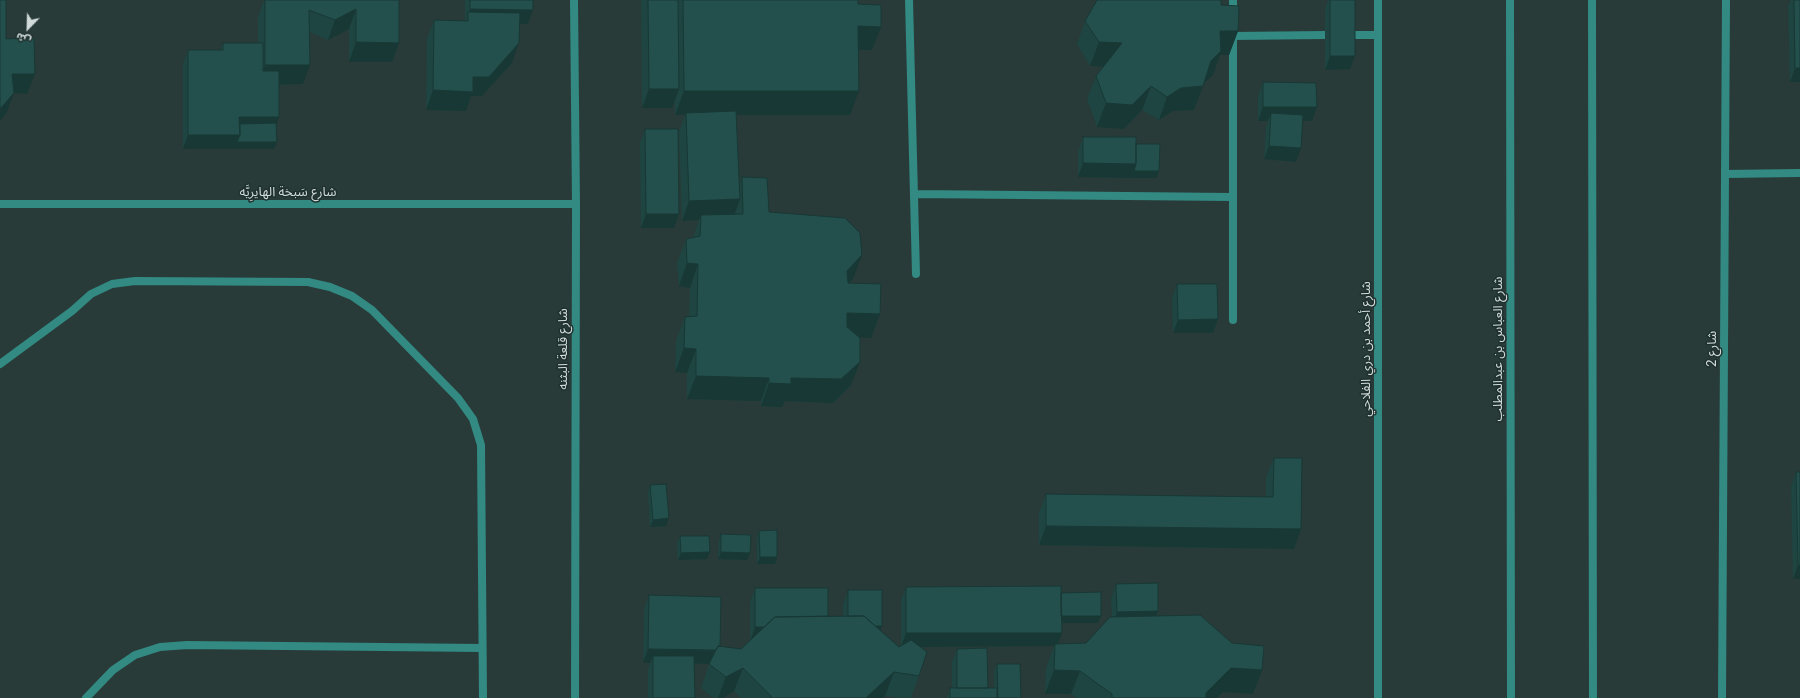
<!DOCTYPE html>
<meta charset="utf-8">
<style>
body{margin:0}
#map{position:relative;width:1800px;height:698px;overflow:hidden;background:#293b39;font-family:Lato,"Noto Sans Arabic",sans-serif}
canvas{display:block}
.north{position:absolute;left:8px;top:8px;width:40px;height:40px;-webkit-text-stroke:3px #1f312f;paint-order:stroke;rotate:203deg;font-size:11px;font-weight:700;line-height:16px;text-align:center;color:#d0dbda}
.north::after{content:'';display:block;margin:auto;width:14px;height:18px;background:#d0dbda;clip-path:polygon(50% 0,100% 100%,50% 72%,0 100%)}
</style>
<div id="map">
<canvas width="1800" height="698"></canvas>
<div class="north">ش</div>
</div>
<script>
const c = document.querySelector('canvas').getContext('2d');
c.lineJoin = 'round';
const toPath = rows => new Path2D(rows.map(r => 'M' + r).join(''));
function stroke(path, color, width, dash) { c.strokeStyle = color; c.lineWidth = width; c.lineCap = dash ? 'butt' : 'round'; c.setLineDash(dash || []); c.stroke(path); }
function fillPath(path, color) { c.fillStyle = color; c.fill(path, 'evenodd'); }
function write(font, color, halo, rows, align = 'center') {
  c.font = font + ' Lato,"Noto Sans Arabic",sans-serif'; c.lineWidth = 3; c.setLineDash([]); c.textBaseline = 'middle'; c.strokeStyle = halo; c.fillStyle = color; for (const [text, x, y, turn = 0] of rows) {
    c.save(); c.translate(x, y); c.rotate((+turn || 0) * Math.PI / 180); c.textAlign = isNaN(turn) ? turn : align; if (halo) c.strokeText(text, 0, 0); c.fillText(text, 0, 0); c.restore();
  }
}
stroke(toPath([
 [909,0,916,274],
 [1233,0,1233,15],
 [1350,35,1378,35],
 [1233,36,1325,35],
 [915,194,1232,197],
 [1233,320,1233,35],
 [0,364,72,311,91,294,112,284,135,281,308,282,330,287,352,296,372,310,458,398,473,419,481,445,483,698],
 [86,698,113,670,135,655,160,647,187,645,482,648]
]), '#328a83', 8);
stroke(toPath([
 [574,0,576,204,575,698],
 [1725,174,1800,173],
 [0,204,576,204],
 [1378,698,1378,0],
 [1722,698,1726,0]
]), '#328a83', 8);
stroke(toPath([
 [1510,0,1511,698],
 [1592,0,1593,698]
]), '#328a83', 8);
fillPath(toPath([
 [264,0,399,0,399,43,392,62,349,62,349,29,328,40,310,32,303,84,279,85,276,123,274,149,183,149,183,64,188,50,220,50,223,43,258,43,258,17],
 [465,0,533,0,528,24,520,24,512,63,482,96,471,96,466,111,426,110,427,39,434,20,465,21],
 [641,0,858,0,858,4,881,27,872,50,859,50,850,115,736,115,739,186,742,177,769,212,853,279,849,283,880,314,871,338,860,337,851,385,833,403,785,401,782,407,761,406,761,401,687,399,687,373,675,372,676,341,685,317,689,317,690,288,679,286,677,263,686,239,693,238,699,220,682,221,679,132,685,115,675,115,675,100,672,108,642,108],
 [1096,0,1221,0,1221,5,1238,31,1229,55,1220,55,1213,75,1203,84,1194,110,1173,111,1159,120,1142,110,1124,129,1097,127,1087,99,1096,76,1103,66,1090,66,1077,44,1085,21,1097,1],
 [1328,0,1355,0,1350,69,1325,70,1325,9],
 [1791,0,1800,0,1800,82,1790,82,1788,6],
 [1263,82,1317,107,1312,121,1303,121,1296,162,1264,159,1266,127,1268,121,1258,121,1258,96],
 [645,129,679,214,674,228,641,228,640,143],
 [1083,137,1136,144,1159,171,1157,178,1078,177,1078,151],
 [1177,284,1218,319,1213,333,1173,333,1172,298],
 [1274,458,1301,529,1294,549,1039,545,1039,513,1046,494,1266,497,1266,477],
 [1796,472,1800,472,1800,579,1793,579,1791,486],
 [650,485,666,526,650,527,648,492],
 [759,531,775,564,757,564,757,538],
 [721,534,750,553,747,560,718,559,719,541],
 [680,536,710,552,707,559,678,560,677,543],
 [1116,584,1158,611,1157,616,1262,670,1253,694,1223,692,1217,698,1076,698,1071,694,1045,694,1046,668,1054,646,920,647,919,676,911,698,900,698,885,696,883,698,741,698,734,691,723,698,713,698,701,688,709,664,694,664,695,698,648,698,648,670,650,663,643,662,644,609,649,595,720,646,741,649,750,640,750,602,755,588,828,616,843,616,843,604,848,590,880,630,899,647,901,646,901,600,906,587,1061,593,1101,616,1098,623,1061,623,1057,644,1086,643,1112,617,1111,598],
 [957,649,988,688,994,688,994,671,997,664,1021,698,947,698,950,688,952,688,952,662]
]), '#1e4541');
fillPath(toPath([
 [356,9,349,29,328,40,335,20],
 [470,9,533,10,528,24,467,23,468,21,468,16],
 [858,26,881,27,872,50,850,50],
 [1220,31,1238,31,1229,55,1220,55,1213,75,1202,85],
 [356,42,399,43,392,62,349,62],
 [1099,42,1122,43,1113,67,1090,66],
 [519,43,512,63,482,96,471,96,466,111,426,110,433,90,473,77],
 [1330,56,1355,56,1350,69,1325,70],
 [265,65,310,65,303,84,258,85],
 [1795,68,1800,68,1800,82,1790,82],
 [12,74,35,74,27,94,14,93,7,112,0,121,0,111],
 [1151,86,1142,110,1124,129,1097,127,1106,103],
 [1203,86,1194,110,1173,111,1159,120,1167,97,1181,88],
 [649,89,679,89,672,108,642,108],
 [684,91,859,91,850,115,686,115,686,113,685,115,675,115],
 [1263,107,1317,107,1312,121,1270,121,1271,113,1268,121,1258,121],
 [239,117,279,117,274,131,237,131],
 [188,135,240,135,277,142,274,149,183,149],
 [1269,146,1301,148,1296,162,1264,159],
 [1083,163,1136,164,1131,178,1078,177],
 [1134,171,1159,171,1157,178,1131,178],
 [740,199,733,219,701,215,699,220,682,221,689,201],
 [646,214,679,214,674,228,641,228],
 [862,255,853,279,838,295,847,271],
 [687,263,698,264,690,288,679,286],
 [847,313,880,314,871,338,838,337],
 [1218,319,1213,333,1173,333,1178,320],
 [684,348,696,349,687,373,675,372],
 [860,362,851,385,833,403,785,401,782,407,761,406,769,383],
 [696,376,769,378,761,401,687,399],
 [669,518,666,526,650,527,653,520],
 [1046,526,1301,529,1294,549,1039,545],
 [710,552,707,559,678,560,681,553],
 [721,552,750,553,747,560,718,559],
 [760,557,777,557,775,564,757,564],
 [1798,565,1800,565,1800,579,1793,579],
 [1158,611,1153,625,1112,625,1117,612],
 [1059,616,1101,616,1098,623,1056,623],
 [828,626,750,641,755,627],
 [848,626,882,626,877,639],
 [906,633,1062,633,1057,646,1055,644,1054,646,901,647],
 [648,649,720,651,715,664,653,663,653,656,650,663,643,662],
 [743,668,734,691,723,698,718,698,726,677],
 [1231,668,1262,670,1253,694,1223,692,1217,698,1204,698,1206,693],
 [1054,670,1080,671,1071,694,1045,694],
 [894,672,885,696,883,698,866,698,867,697]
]), '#183835');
const building = toPath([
 [0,0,6,0,6,39,34,38,35,74,12,74,14,93,1,108,0,108,0,0],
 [265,0,399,0,399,43,356,42,356,9,335,20,309,10,310,65,265,65,265,0],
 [470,0,533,0,533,10,470,9,470,0],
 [648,0,678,0,679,89,649,89,648,0],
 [683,0,858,0,858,4,881,5,881,27,858,26,859,91,684,91,683,0],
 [1097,0,1221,0,1221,5,1239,6,1238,31,1220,31,1221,51,1211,61,1203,86,1181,88,1167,97,1151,86,1132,105,1106,103,1096,76,1122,43,1099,42,1085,21,1097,0],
 [1330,0,1355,0,1355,56,1330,56,1330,0],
 [1794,0,1800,0,1800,68,1795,68,1794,0],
 [468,12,520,13,519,43,489,77,473,77,473,92,433,90,434,20,468,21,468,12],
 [223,43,263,43,263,71,279,71,279,117,239,117,240,135,188,135,188,50,223,50,223,43],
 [1263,82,1316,83,1317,107,1263,107,1263,82],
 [736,111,740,199,689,201,686,113,736,111],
 [1271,113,1303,115,1301,148,1269,146,1271,113],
 [276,123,277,142,237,142,240,135,240,124,276,123],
 [645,129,678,129,679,214,646,214,645,129],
 [1083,137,1136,137,1136,164,1083,163,1083,137],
 [1136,144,1160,144,1159,171,1134,171,1136,164,1136,144],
 [742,177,767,178,769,212,845,218,860,233,862,255,847,271,848,283,881,284,880,314,847,313,847,327,860,338,860,362,841,379,791,378,791,384,769,383,769,378,696,376,696,349,684,348,685,317,697,316,698,264,687,263,686,239,700,236,701,215,743,214,742,177],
 [1177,284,1217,284,1218,319,1178,320,1177,284],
 [1274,458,1302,458,1301,529,1046,526,1046,494,1273,497,1274,458],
 [1796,472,1800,472,1800,565,1798,565,1796,472],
 [666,484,669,518,653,520,650,485,666,484],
 [777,530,777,557,760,557,759,531,777,530],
 [721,534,751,535,750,553,721,552,721,534],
 [680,536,709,536,710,552,681,553,680,536],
 [1158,583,1158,611,1117,612,1116,584,1158,583],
 [1061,586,1062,633,906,633,906,587,1061,586],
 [755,588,828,588,828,616,775,617,764,627,755,627,755,588],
 [848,590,882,590,882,626,875,626,864,616,848,616,848,590],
 [1101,592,1101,616,1061,616,1061,593,1101,592],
 [649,595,721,597,720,646,718,646,716,650,648,649,649,595],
 [1200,615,1232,643,1264,646,1262,670,1231,668,1206,693,1206,698,1112,698,1112,694,1080,671,1054,670,1055,644,1086,643,1110,617,1200,615],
 [864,616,899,647,911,640,927,652,919,676,894,672,867,697,867,698,771,698,771,696,743,668,726,677,709,664,718,646,741,649,775,617,864,616],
 [987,648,988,688,957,688,957,649,987,648],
 [653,656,694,656,695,698,653,698,653,656],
 [997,664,1020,664,1021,698,998,698,997,664],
 [950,688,997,688,997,698,950,698,950,688]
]);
fillPath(building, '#23504c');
stroke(building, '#183835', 1);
write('13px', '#d0dbda', '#1f312f', [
 ["شارع سَبخة الهايرِيَّه",288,192],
 ["شارع قلعة البثنه",563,349,-90],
 ["شارع أحمد بن دري الفلاحي",1366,349,-90],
 ["شارع العباس بن عبدالمطلب",1498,349,-90],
 ["شارع 2",1712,349,-90]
]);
</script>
